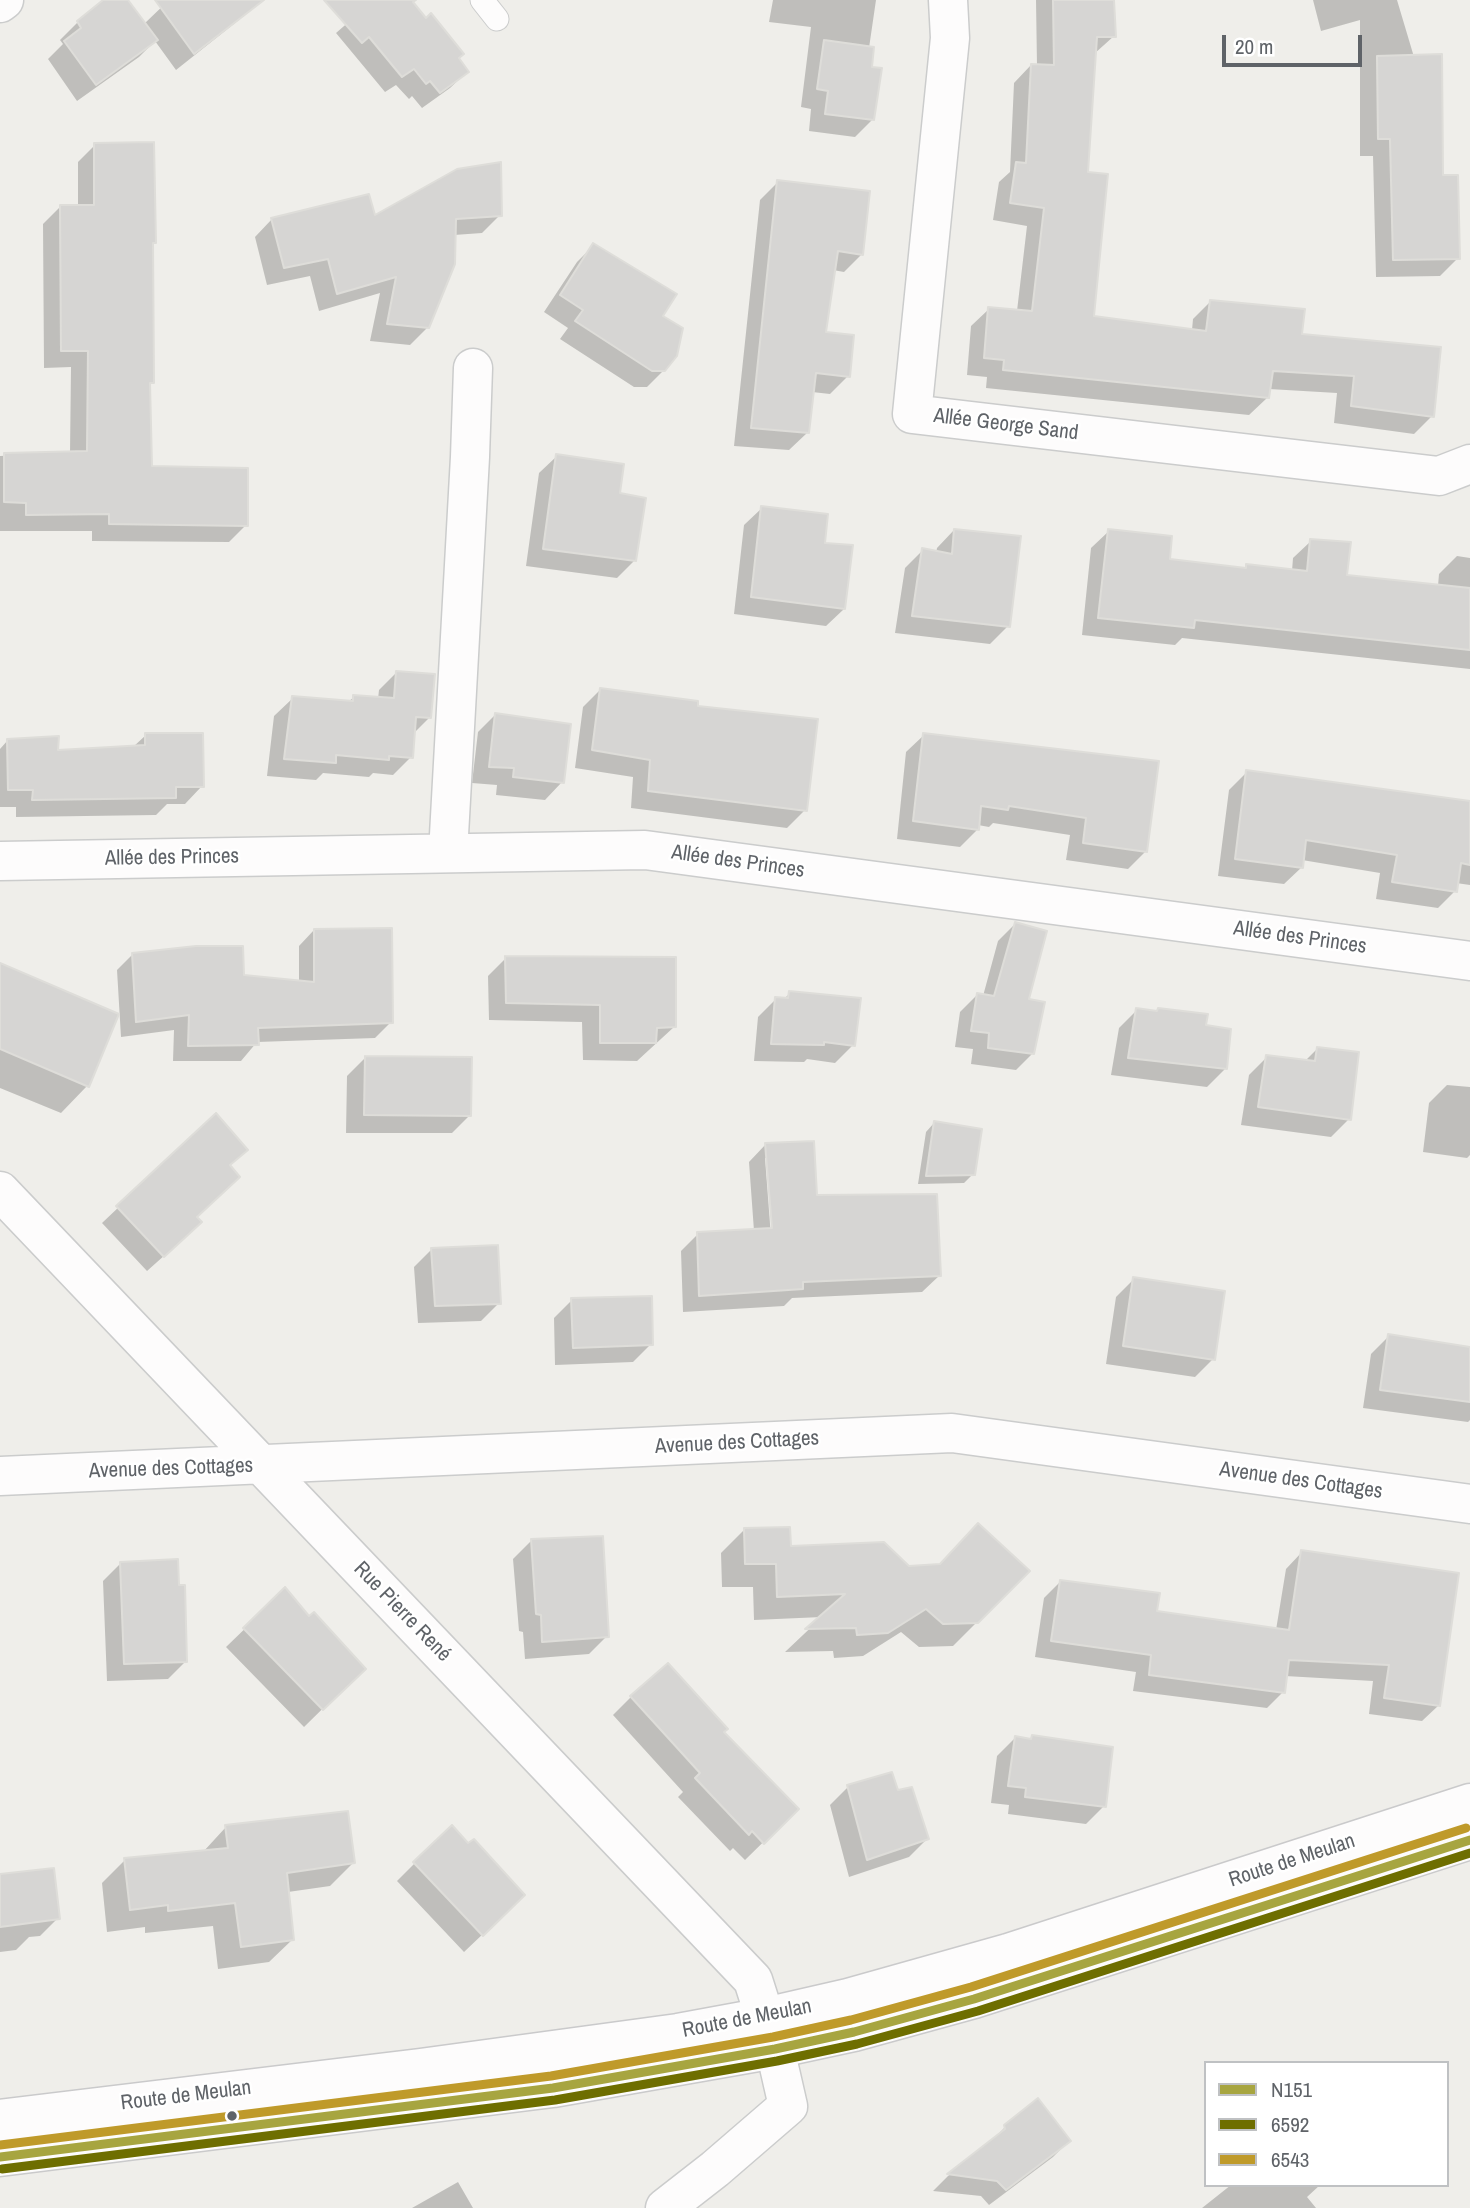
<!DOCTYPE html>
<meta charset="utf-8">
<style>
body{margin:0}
#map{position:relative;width:1470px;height:2208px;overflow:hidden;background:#efeeea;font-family:"Archivo Narrow",sans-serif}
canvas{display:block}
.legend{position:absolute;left:1204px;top:2061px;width:245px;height:126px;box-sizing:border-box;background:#fff;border:2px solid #bfc1c3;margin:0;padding:9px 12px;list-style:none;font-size:21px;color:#5f6368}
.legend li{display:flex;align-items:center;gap:14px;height:35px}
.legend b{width:35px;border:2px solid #bfc1c3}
.scale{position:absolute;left:1222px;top:35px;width:140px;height:32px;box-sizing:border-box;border:4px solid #5f6368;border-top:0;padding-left:9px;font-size:21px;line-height:24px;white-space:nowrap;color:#5f6368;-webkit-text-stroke:5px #fff;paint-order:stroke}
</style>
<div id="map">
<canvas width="1470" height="2208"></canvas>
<ul class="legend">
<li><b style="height:9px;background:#a7a540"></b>N151</li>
<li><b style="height:9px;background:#6e6e00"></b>6592</li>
<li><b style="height:9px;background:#bf9a2a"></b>6543</li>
</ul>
<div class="scale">20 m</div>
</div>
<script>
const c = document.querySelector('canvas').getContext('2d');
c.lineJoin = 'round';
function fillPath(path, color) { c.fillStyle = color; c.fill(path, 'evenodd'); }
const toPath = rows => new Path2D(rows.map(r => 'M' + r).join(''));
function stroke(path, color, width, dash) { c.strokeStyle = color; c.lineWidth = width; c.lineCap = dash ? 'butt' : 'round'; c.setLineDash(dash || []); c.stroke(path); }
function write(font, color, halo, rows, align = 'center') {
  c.font = font + ' "Archivo Narrow",sans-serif'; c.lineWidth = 5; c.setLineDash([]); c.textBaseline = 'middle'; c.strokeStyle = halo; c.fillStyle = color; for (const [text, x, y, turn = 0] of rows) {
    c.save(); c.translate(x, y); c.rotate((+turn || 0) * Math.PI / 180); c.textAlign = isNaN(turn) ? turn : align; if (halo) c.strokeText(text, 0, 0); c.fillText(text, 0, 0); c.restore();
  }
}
fillPath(toPath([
 [106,0,125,0,144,24,169,0,264,0,176,70,155,41,139,57,77,101,48,59,63,44,60,40,78,22],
 [374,0,409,0,467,72,450,88,422,108,412,96,409,99,396,85,385,92,336,33],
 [773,0,876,0,869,48,873,119,855,137,809,131,811,109,801,107,811,27,769,22],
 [1036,0,1113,0,1114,36,1094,54,1087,173,1092,317,1192,330,1193,319,1211,301,1301,336,1432,416,1414,434,1334,423,1337,393,1269,389,1267,398,1249,415,986,388,987,377,967,375,971,326,989,309,1017,311,1027,226,993,220,999,182,1010,172,1014,83,1031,65,1037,66],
 [1313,0,1397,0,1414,57,1458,258,1440,276,1376,277,1373,156,1360,156,1360,20,1321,31],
 [95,145,154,242,151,246,152,382,148,386,150,468,246,525,229,542,92,541,92,531,0,531,0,456,70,453,71,367,44,368,43,224,61,206,78,206,78,162],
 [778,182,862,254,844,272,833,270,824,334,848,376,830,394,812,392,807,433,789,450,734,446,760,200],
 [500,215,482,233,454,235,428,327,410,345,370,341,380,293,319,311,310,276,267,285,255,237,272,219],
 [594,245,661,317,664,370,647,387,634,387,560,339,568,328,544,312,577,262],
 [557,456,618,495,635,560,617,578,526,566,539,473],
 [762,508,823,544,844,609,826,626,734,614,744,525],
 [954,530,1008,626,990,644,895,633,905,568,923,550,936,553,937,548],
 [1109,531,1168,561,1243,569,1247,566,1292,571,1293,558,1311,541,1345,576,1438,586,1439,574,1457,556,1470,558,1470,669,1182,638,1175,645,1082,635,1091,548],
 [397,672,429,718,413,734,411,757,393,775,373,773,369,777,323,773,316,780,267,776,274,716,293,698,348,702,354,697,378,699,379,690],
 [601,689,805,810,787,828,631,808,633,777,575,768,583,707],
 [495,715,562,782,545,800,496,795,497,785,472,783,478,732],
 [146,735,202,786,185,804,167,804,156,815,16,817,16,807,0,807,0,749,8,740,56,752,133,747],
 [924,735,1158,763,1146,851,1128,869,1066,860,1070,835,993,823,989,827,978,825,977,830,960,847,897,839,906,752],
 [1247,772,1470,802,1470,885,1456,883,1455,891,1438,908,1376,899,1380,873,1302,860,1302,867,1284,884,1218,876,1229,790],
 [1015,924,1033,1053,1016,1070,971,1064,973,1049,955,1047,960,1012,977,995,983,996,998,941],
 [314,930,391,1022,375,1038,257,1042,241,1061,173,1061,174,1030,121,1037,117,970,133,954,242,976,299,982,299,946],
 [506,958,674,1027,637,1061,583,1060,582,1022,489,1020,488,976],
 [0,965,87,1086,61,1113,0,1088],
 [790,993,853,1045,835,1063,807,1059,804,1062,754,1061,758,1017,776,999,783,1000],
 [1137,1010,1205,1026,1225,1069,1207,1087,1111,1075,1119,1028],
 [1317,1049,1349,1119,1331,1137,1241,1125,1249,1075,1267,1057,1304,1062],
 [365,1058,470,1115,452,1133,346,1133,347,1076],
 [1447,1085,1470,1087,1470,1155,1467,1158,1423,1152,1429,1103],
 [216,1115,245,1150,229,1167,184,1238,147,1271,102,1223],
 [934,1123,973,1174,964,1183,918,1184,926,1132],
 [766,1144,815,1196,940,1275,922,1292,792,1298,784,1306,683,1312,681,1251,698,1234,754,1231,749,1162],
 [765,1158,768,1158,774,1237,771,1237],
 [432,1249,499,1303,481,1321,418,1323,414,1267],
 [1134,1279,1213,1359,1195,1377,1106,1364,1116,1297],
 [572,1300,651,1344,633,1362,555,1365,554,1318],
 [1389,1336,1470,1363,1470,1420,1468,1422,1363,1408,1371,1354],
 [745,1529,790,1548,909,1567,1028,1571,953,1646,919,1647,901,1632,863,1656,834,1658,833,1651,785,1652,822,1617,754,1620,753,1587,722,1587,721,1553],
 [531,1541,607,1636,589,1654,525,1659,523,1632,519,1631,513,1559],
 [1302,1552,1439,1705,1422,1721,1369,1714,1373,1681,1285,1676,1283,1692,1267,1708,1133,1691,1136,1672,1035,1657,1044,1598,1060,1582,1155,1613,1276,1630,1286,1569],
 [121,1563,186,1661,168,1679,107,1681,103,1581],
 [285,1590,309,1619,363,1669,304,1727,226,1647],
 [631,1697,722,1732,797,1809,745,1860,733,1848,730,1851,678,1797,683,1792,613,1715],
 [1033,1737,1104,1806,1086,1824,1008,1814,1009,1805,991,1803,997,1756,1015,1738,1029,1741],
 [848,1787,897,1792,927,1839,909,1857,849,1877,830,1805],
 [226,1827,353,1863,330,1886,288,1892,293,1939,269,1962,218,1969,213,1926,145,1933,145,1927,107,1932,102,1883,125,1860,203,1852],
 [415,1863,505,1913,464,1952,397,1881],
 [0,1876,58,1918,40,1936,29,1937,16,1950,0,1952],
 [1005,2127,1069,2141,1053,2157,989,2205,981,2196,933,2191,948,2176,989,2144],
 [458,2182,473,2208,412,2208],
 [1231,2185,1320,2185,1307,2197,1316,2208,1202,2208]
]), '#0003');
const building = toPath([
 [103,0,128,0,158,40,96,85,64,41,81,28,77,21,103,0],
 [155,0,264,0,194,54,155,0],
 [324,0,416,0,413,2,426,18,431,13,464,54,459,58,469,72,440,93,430,81,426,84,414,69,402,77,369,37,362,43,324,0],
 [1053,0,1114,0,1116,37,1097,37,1088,172,1108,174,1094,316,1206,331,1210,300,1305,309,1302,334,1441,347,1434,417,1351,406,1354,376,1273,371,1269,398,1003,370,1004,360,984,358,988,307,1032,311,1044,208,1010,203,1016,162,1026,163,1031,64,1054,65,1053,0],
 [824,40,874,47,872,67,882,68,874,120,825,114,828,91,817,89,824,40],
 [1442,54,1443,175,1458,175,1460,259,1393,260,1390,139,1378,139,1377,56,1442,54],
 [154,142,156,243,153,243,154,383,150,383,152,466,248,468,248,526,109,524,109,514,26,515,26,503,4,502,4,453,87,451,88,351,61,351,60,205,94,205,94,143,154,142],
 [501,162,502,216,456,219,455,264,429,328,387,324,396,277,337,294,328,259,284,268,271,218,369,194,375,215,457,169,501,162],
 [777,180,870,191,863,255,838,251,826,332,854,335,850,377,816,373,809,433,751,428,777,180],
 [593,243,677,294,663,316,683,328,677,356,665,371,652,371,575,321,583,310,560,295,593,243],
 [556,454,624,464,620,493,646,498,636,561,543,549,556,454],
 [761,506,828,514,825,543,853,545,845,609,751,597,761,506],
 [954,529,1021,536,1010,627,912,616,922,548,952,554,954,529],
 [1108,529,1172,536,1170,559,1246,568,1246,564,1307,571,1310,539,1351,542,1347,575,1470,588,1470,650,1195,620,1194,628,1098,618,1108,529],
 [396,671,435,674,431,718,416,717,413,758,389,756,389,760,336,755,336,763,284,759,292,696,353,701,353,695,394,698,396,671],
 [600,688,698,701,698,706,818,719,807,811,648,791,650,760,592,750,600,688],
 [495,713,571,724,564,783,513,777,514,768,489,767,495,713],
 [145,733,203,733,204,787,176,787,176,798,32,800,33,790,8,790,7,739,59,736,58,750,145,745,145,733],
 [923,733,1159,761,1147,852,1083,843,1086,818,1009,806,1008,810,981,806,979,830,913,821,923,733],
 [1246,770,1470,801,1470,865,1461,863,1457,892,1392,882,1397,855,1306,840,1303,868,1235,859,1246,770],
 [1015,922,1047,931,1029,999,1045,1002,1034,1054,988,1048,989,1033,971,1031,977,993,994,996,1015,922],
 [392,928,393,1023,258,1028,259,1045,188,1046,189,1015,136,1022,132,953,196,946,243,946,244,975,314,982,314,929,392,928],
 [505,956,676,957,676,1027,657,1028,656,1043,600,1043,600,1005,506,1003,505,956],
 [0,963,119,1014,89,1087,0,1049,0,963],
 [789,991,861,998,855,1046,824,1042,824,1045,771,1044,775,997,788,998,789,991],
 [1136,1008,1157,1011,1158,1008,1208,1014,1206,1025,1231,1029,1227,1069,1128,1058,1136,1008],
 [1317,1047,1359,1052,1351,1120,1258,1107,1266,1055,1315,1061,1317,1047],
 [365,1056,472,1057,471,1116,364,1115,365,1056],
 [216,1113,248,1150,230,1165,240,1177,197,1217,202,1222,164,1257,116,1206,216,1113],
 [934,1121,982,1129,975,1175,926,1176,934,1121],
 [814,1141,817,1195,937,1194,941,1276,803,1282,803,1289,699,1296,697,1232,772,1228,765,1143,814,1141],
 [498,1245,501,1304,435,1306,431,1248,498,1245],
 [1133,1277,1225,1291,1215,1360,1123,1346,1133,1277],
 [652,1296,653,1345,573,1348,571,1298,652,1296],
 [1388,1334,1470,1347,1470,1402,1380,1390,1388,1334],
 [978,1523,1030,1571,978,1623,943,1624,926,1609,888,1633,857,1635,856,1628,805,1629,845,1594,777,1597,776,1564,745,1564,744,1528,790,1527,791,1546,884,1542,909,1566,940,1564,978,1523],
 [603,1536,609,1637,542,1642,541,1615,536,1614,531,1539,603,1536],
 [1301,1550,1459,1573,1440,1706,1384,1698,1389,1665,1289,1660,1285,1693,1149,1675,1151,1655,1051,1641,1060,1580,1160,1593,1157,1611,1289,1630,1301,1550],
 [178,1559,179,1585,185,1585,187,1662,124,1664,120,1562,178,1559],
 [285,1587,309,1616,314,1612,366,1669,323,1710,243,1628,285,1587],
 [668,1663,728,1729,724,1732,799,1809,764,1844,752,1831,749,1835,695,1778,700,1773,630,1696,668,1663],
 [1032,1735,1113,1747,1106,1807,1025,1797,1026,1788,1008,1786,1015,1736,1031,1739,1032,1735],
 [892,1772,898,1790,912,1787,929,1839,867,1860,847,1785,892,1772],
 [348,1811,355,1863,287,1873,294,1940,241,1947,235,1903,168,1911,168,1905,130,1910,124,1858,228,1848,225,1825,348,1811],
 [452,1825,468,1843,474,1839,525,1895,483,1936,413,1862,452,1825],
 [54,1868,60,1919,0,1927,0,1874,54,1868],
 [1038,2098,1071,2141,1006,2190,997,2181,947,2174,1005,2129,1004,2125,1038,2098]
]);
fillPath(building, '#d6d5d3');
stroke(building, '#deddd9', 2);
const service = toPath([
 [482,0,497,19]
]);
const minor = toPath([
 [948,0,950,38,912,414,1439,476,1470,464],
 [0,3,4,0],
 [448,853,470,457,473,368],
 [0,861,645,850,1470,961],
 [0,1191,753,1980,775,2049,788,2106,715,2169,665,2208],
 [0,1476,952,1433,1470,1504]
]);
const secondary = toPath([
 [0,2119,420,2068,678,2033,765,2017,848,1998,1008,1953,1470,1803],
 [0,2157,553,2088,775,2049,854,2032,974,1999,1470,1840]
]);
stroke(service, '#cbcccc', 25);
stroke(minor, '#cbcccc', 41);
stroke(secondary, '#cacacb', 41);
stroke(service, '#fdfcfc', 23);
stroke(minor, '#fdfcfc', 38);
stroke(secondary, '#fdfcfc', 38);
stroke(toPath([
 [0,2157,553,2088,775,2049,854,2032,974,1999,1470,1840]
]), '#a7a540', 9);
stroke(toPath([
 [2,2169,555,2100,777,2061,857,2044,978,2011,1470,1853]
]), '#6e6e00', 9);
stroke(toPath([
 [0,2145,551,2076,773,2037,851,2020,971,1987,1466,1828]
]), '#bf9a2a', 9);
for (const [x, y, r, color] of [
 [232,2116,6,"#5f6368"]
]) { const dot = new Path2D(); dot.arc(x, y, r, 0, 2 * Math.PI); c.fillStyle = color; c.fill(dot); stroke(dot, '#fff', 2.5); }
write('21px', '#5f6368', '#fff', [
 ["Allée George Sand",1006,425,7],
 ["Allée des Princes",172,858,-1],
 ["Allée des Princes",738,862,8],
 ["Allée des Princes",1300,938,8],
 ["Avenue des Cottages",737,1443,-3],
 ["Avenue des Cottages",171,1469,-2],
 ["Avenue des Cottages",1301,1481,8],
 ["Rue Pierre René",402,1612,46],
 ["Route de Meulan",1292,1861,-18],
 ["Route de Meulan",747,2019,-11],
 ["Route de Meulan",186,2096,-7]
]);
</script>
